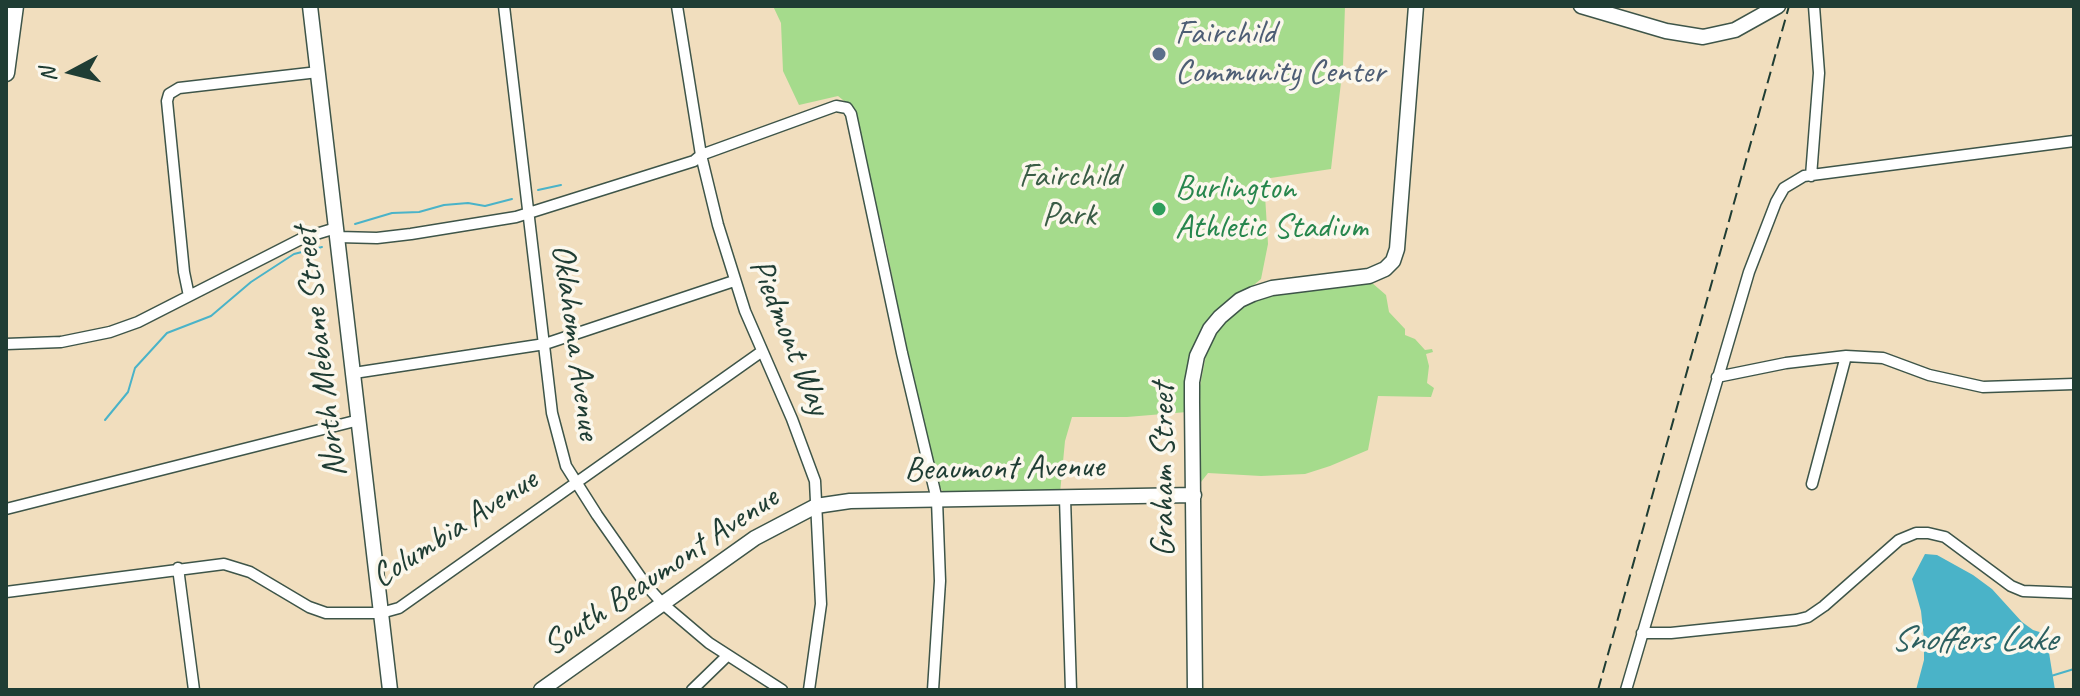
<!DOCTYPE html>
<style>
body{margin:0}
#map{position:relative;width:2080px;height:696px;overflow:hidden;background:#f1debe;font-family:Caveat,sans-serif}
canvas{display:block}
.frame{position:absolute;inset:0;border:8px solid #1f3d34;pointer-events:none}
.north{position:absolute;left:32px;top:32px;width:80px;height:80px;-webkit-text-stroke:6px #fbf7ec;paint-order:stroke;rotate:263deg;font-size:22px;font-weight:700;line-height:32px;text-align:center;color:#1f3d34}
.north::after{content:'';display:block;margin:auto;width:28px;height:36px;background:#1f3d34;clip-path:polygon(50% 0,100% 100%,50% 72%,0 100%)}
</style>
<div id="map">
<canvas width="2080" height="696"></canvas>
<div class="frame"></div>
<div class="north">N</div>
</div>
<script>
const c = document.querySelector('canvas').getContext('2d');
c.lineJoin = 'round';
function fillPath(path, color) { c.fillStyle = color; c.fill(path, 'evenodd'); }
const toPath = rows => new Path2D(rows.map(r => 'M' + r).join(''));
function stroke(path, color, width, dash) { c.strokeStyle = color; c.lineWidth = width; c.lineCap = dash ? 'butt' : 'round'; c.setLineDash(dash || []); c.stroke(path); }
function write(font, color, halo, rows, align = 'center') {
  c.font = font + ' Caveat,sans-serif'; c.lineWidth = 7; c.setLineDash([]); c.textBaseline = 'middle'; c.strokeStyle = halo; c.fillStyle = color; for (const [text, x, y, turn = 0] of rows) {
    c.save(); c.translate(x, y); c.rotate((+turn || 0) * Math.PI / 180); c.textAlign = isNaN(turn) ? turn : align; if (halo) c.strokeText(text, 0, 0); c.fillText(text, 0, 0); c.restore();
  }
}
fillPath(toPath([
 [773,6,1345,6,1343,65,1331,169,1264,179,1268,244,1261,279,1207,324,1195,343,1189,361,1187,412,1127,417,1072,417,1065,441,1060,493,944,493,940,487,908,358,887,250,853,108,838,96,799,105,783,71,781,23],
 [1371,282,1386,295,1389,312,1405,329,1405,335,1415,339,1425,350,1432,349,1433,352,1426,354,1429,366,1427,383,1434,388,1431,397,1378,396,1368,450,1330,466,1305,474,1261,476,1208,473,1201,482,1200,386,1207,350,1225,320,1239,308,1265,295]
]), '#a5db8c');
fillPath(toPath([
 [1925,554,1937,555,1973,575,1992,589,2022,622,2033,630,2046,634,2055,690,1916,690,1924,660,1924,639,1921,611,1912,579]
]), '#4ab3c8');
stroke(toPath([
 [538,190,561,185],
 [355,224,392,213,419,212,444,205,468,203,485,206,512,199],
 [105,420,128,392,135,368,167,333,211,316,251,282,294,254,322,247],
 [2051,676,2074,669]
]), '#4ab3c8', 2);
const street = toPath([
 [504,6,552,413,566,466,597,515,646,585,663,604,709,643,782,690],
 [677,6,701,155,718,225,745,311,792,419,815,481,821,604,809,690],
 [1811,176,1819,73,1814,6],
 [338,237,377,238,411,234,516,217,694,161,701,155,836,106,847,108,851,114,902,353,937,500,940,581,933,690],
 [189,296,184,272,167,101,169,94,179,88,318,72],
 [6,344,61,342,110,332,138,322,303,238,336,228],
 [354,373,545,344,734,281],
 [1717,377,1786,363,1846,356,1883,358,1929,375,1983,387,2074,384],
 [1812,484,1846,356],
 [1065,498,1071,690],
 [6,509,359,420],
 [178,568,194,690],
 [6,592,224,564,250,572,309,607,326,613,381,613,399,608,761,352],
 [1642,633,1671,633,1796,620,1808,617,1824,606,1899,540,1916,533,1928,533,1945,537,2011,586,2023,591,2074,593],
 [692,690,727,656],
 [1626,690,1749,272,1776,202,1784,188,1804,176,2074,141]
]);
const secondary = toPath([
 [310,6,390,690],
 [1581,6,1666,31,1703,37,1735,30,1778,6],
 [541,690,755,538,816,506,850,501,1194,495],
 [1195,690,1192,403,1192,382,1197,356,1210,329,1220,317,1240,300,1253,294,1272,288,1369,276,1385,269,1393,261,1397,249,1416,6]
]);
const primary = toPath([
 [6,73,15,6]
]);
stroke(street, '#3e5549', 13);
stroke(secondary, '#3e5549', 17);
stroke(primary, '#3e5549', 19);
stroke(street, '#fff', 10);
stroke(secondary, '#fff', 14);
stroke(primary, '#fff', 16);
stroke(toPath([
 [1598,690,1789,6]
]), '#1f3d34', 2, [12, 6]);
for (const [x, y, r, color] of [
 [1159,54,8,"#5c6f8a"],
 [1159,209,8,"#2e9e5b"]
]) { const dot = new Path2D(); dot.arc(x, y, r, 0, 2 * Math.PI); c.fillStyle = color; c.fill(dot); stroke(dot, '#fbf7ec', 3); }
write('34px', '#4e5e75', '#fbf7ec', [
 ["Fairchild",1175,34],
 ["Community Center",1175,73]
], 'left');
write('34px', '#3a5d46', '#fbf7ec', [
 ["Fairchild",1069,177],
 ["Park",1069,216]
]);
write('34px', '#27864d', '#fbf7ec', [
 ["Burlington",1175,189],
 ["Athletic Stadium",1175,228]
], 'left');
write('34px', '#1f3d34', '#fbf7ec', [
 ["Piedmont Way",789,337,68],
 ["Oklahoma Avenue",575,342,82],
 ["North Mebane Street",321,352,-97],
 ["Beaumont Avenue",1004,469,-1],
 ["Graham Street",1164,470,-90],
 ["Columbia Avenue",455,529,-33],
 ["South Beaumont Avenue",661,572,-34]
]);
write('italic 36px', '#2c6060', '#fbf7ec', [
 ["Snoffers Lake",1973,641]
]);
</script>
